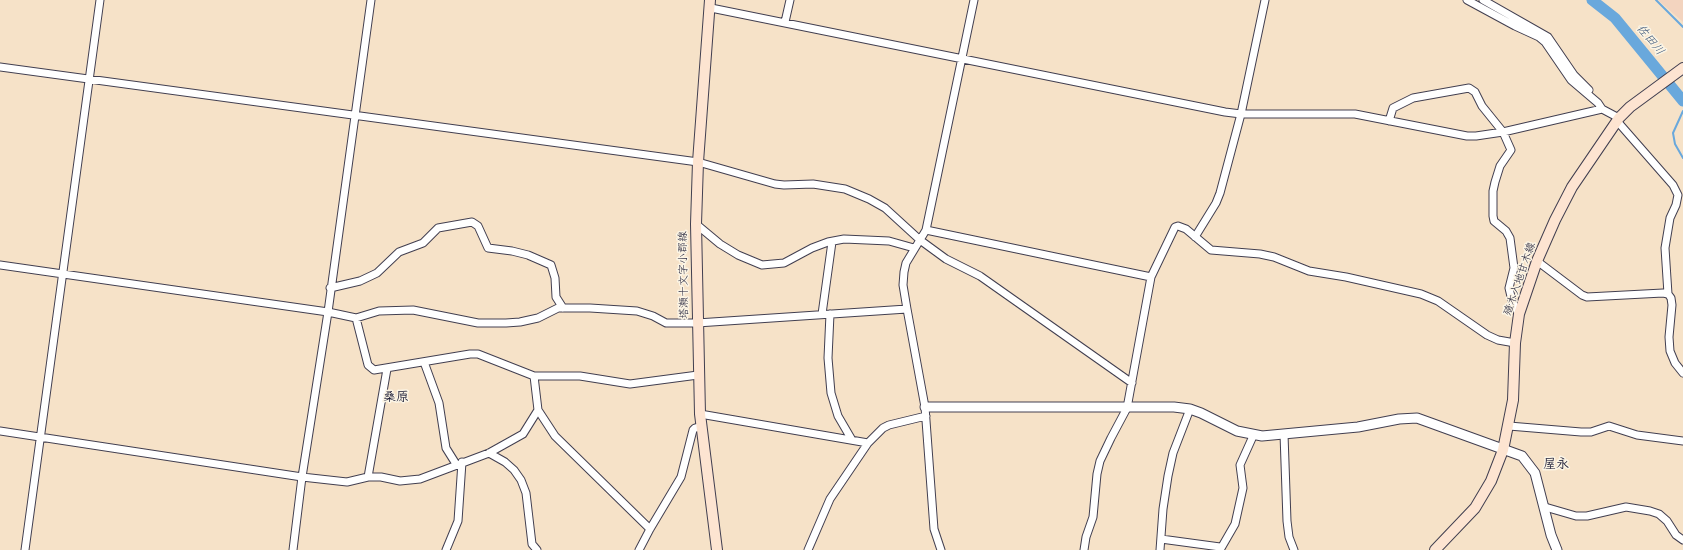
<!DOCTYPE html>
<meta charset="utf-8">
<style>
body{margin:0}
canvas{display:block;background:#f6e2c8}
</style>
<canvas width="1683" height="550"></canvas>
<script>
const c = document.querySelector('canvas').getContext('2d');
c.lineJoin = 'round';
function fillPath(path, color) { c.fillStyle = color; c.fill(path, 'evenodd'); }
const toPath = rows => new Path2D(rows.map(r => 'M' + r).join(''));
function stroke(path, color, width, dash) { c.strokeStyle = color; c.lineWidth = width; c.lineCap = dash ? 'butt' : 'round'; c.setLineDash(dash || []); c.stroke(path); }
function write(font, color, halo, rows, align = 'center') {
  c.font = font + ' Sriracha,"Klee One",sans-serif'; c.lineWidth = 3; c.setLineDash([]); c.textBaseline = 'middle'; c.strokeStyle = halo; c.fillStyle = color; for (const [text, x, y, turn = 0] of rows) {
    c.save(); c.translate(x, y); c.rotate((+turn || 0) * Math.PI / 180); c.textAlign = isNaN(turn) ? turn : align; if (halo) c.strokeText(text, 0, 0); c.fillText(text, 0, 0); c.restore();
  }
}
fillPath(toPath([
 [1658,0,1683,0,1683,22]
]), '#f3d4bf');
stroke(toPath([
 [1656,0,1683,27],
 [1683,111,1673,133,1675,144,1683,158]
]), '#69a8dc', 2);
stroke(toPath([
 [1592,0,1615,18,1683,101]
]), '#69a8dc', 11);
const minor = toPath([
 [1467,0,1515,26,1539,37,1545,42,1571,80,1598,103,1602,109,1619,118],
 [1483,0,1548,37,1574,75,1589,90],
 [711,8,1225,112,1241,114,1355,114,1467,136,1476,136,1503,132,1602,109],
 [785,22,790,0],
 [0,67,698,162,775,184,784,185,813,184,845,189,869,199,885,208,920,240,946,259,980,276,1132,383],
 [1389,121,1393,108,1413,98,1469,88,1475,92,1482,106,1503,132,1511,150,1500,166,1495,182,1493,191,1493,216,1494,221,1506,231,1510,238,1514,268,1509,288,1512,301,1519,314],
 [1617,121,1673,185,1678,195,1676,205,1670,218,1665,248,1668,294],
 [696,224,720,244,738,255,762,265,784,263,812,248,828,242,844,239,889,241,914,248],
 [926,230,1151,277],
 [1195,237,1216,203,1220,193,1241,114,1265,0],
 [1537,261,1582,295,1587,297,1663,293,1668,294,1671,298,1672,305,1669,337,1670,351,1675,363,1683,373],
 [0,265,328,312,356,318,379,311,413,310,478,323,506,323,520,322,538,318,558,308,590,308,637,311,653,316,666,323,697,323,907,309],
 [330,288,360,281,377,273,399,252,423,243,438,228,472,222,478,226,488,248,512,251,528,255,551,265,555,278,556,297,563,308],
 [822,314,832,242],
 [830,314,828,358,831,393,838,416,852,440],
 [356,318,368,365,374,370,470,354,478,354,534,376,580,376,630,384,698,375],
 [424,362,439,403,446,448,456,464],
 [534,376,538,410,555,436,650,529],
 [700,414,868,443],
 [1509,426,1581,432,1591,432,1609,426,1637,435,1683,441],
 [0,431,302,477,347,482,368,477,381,477,400,481,420,479,489,453,523,434,538,410],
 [1284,434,1287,521,1289,537,1294,550],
 [489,453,505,462,514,470,521,480,526,493,532,544,537,550],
 [368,477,387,369],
 [1545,507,1576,516,1587,516,1626,507,1650,511,1659,514,1667,521,1676,535,1683,540],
 [1161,539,1220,547],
 [25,550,100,0],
 [293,550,302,477,328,312,371,0],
 [446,550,458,521,462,462],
 [639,550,650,529,681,477,693,430,695,428,702,426],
 [808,550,830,499,868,443,883,428,889,425,926,416],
 [941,550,934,529,925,407,907,309,903,285,904,272,906,263,926,230,974,0],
 [1084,550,1086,537,1093,517,1097,474,1100,461,1111,438,1127,408,1151,277,1175,227,1178,226,1186,229,1211,250,1260,254,1274,257,1309,271,1346,277,1421,294,1438,301,1487,335,1498,340,1515,343],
 [1160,550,1163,509,1168,476,1173,453,1190,409],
 [1220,550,1235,524,1243,488,1240,465,1254,434]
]);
const tertiary = toPath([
 [925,407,1174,407,1190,409,1201,413,1237,431,1262,436,1358,427,1399,419,1417,418,1522,456,1535,473,1551,535,1557,550]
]);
const secondary = toPath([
 [710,0,698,162,696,224,700,414,717,550],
 [1435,550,1475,508,1491,481,1503,450,1513,400,1515,343,1519,314,1537,261,1555,220,1572,187,1619,118,1630,107,1683,68]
]);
stroke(minor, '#423f50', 9);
stroke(tertiary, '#423f50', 11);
stroke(secondary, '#423f50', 12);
stroke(minor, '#fff', 7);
stroke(tertiary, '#fff', 9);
stroke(secondary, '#fde4d1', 10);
write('11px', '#22223b', '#fcf5e5', [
 ["塔瀬十文字小郡線",684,275,-91],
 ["殖木入地甘木線",1520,279,-71]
]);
write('italic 12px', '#3e587b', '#fcf5e5', [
 ["佐田川",1650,40,51]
]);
write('bold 13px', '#22223b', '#fcf5e5', [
 ["桑原",396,398],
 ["屋永",1556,465]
]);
</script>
